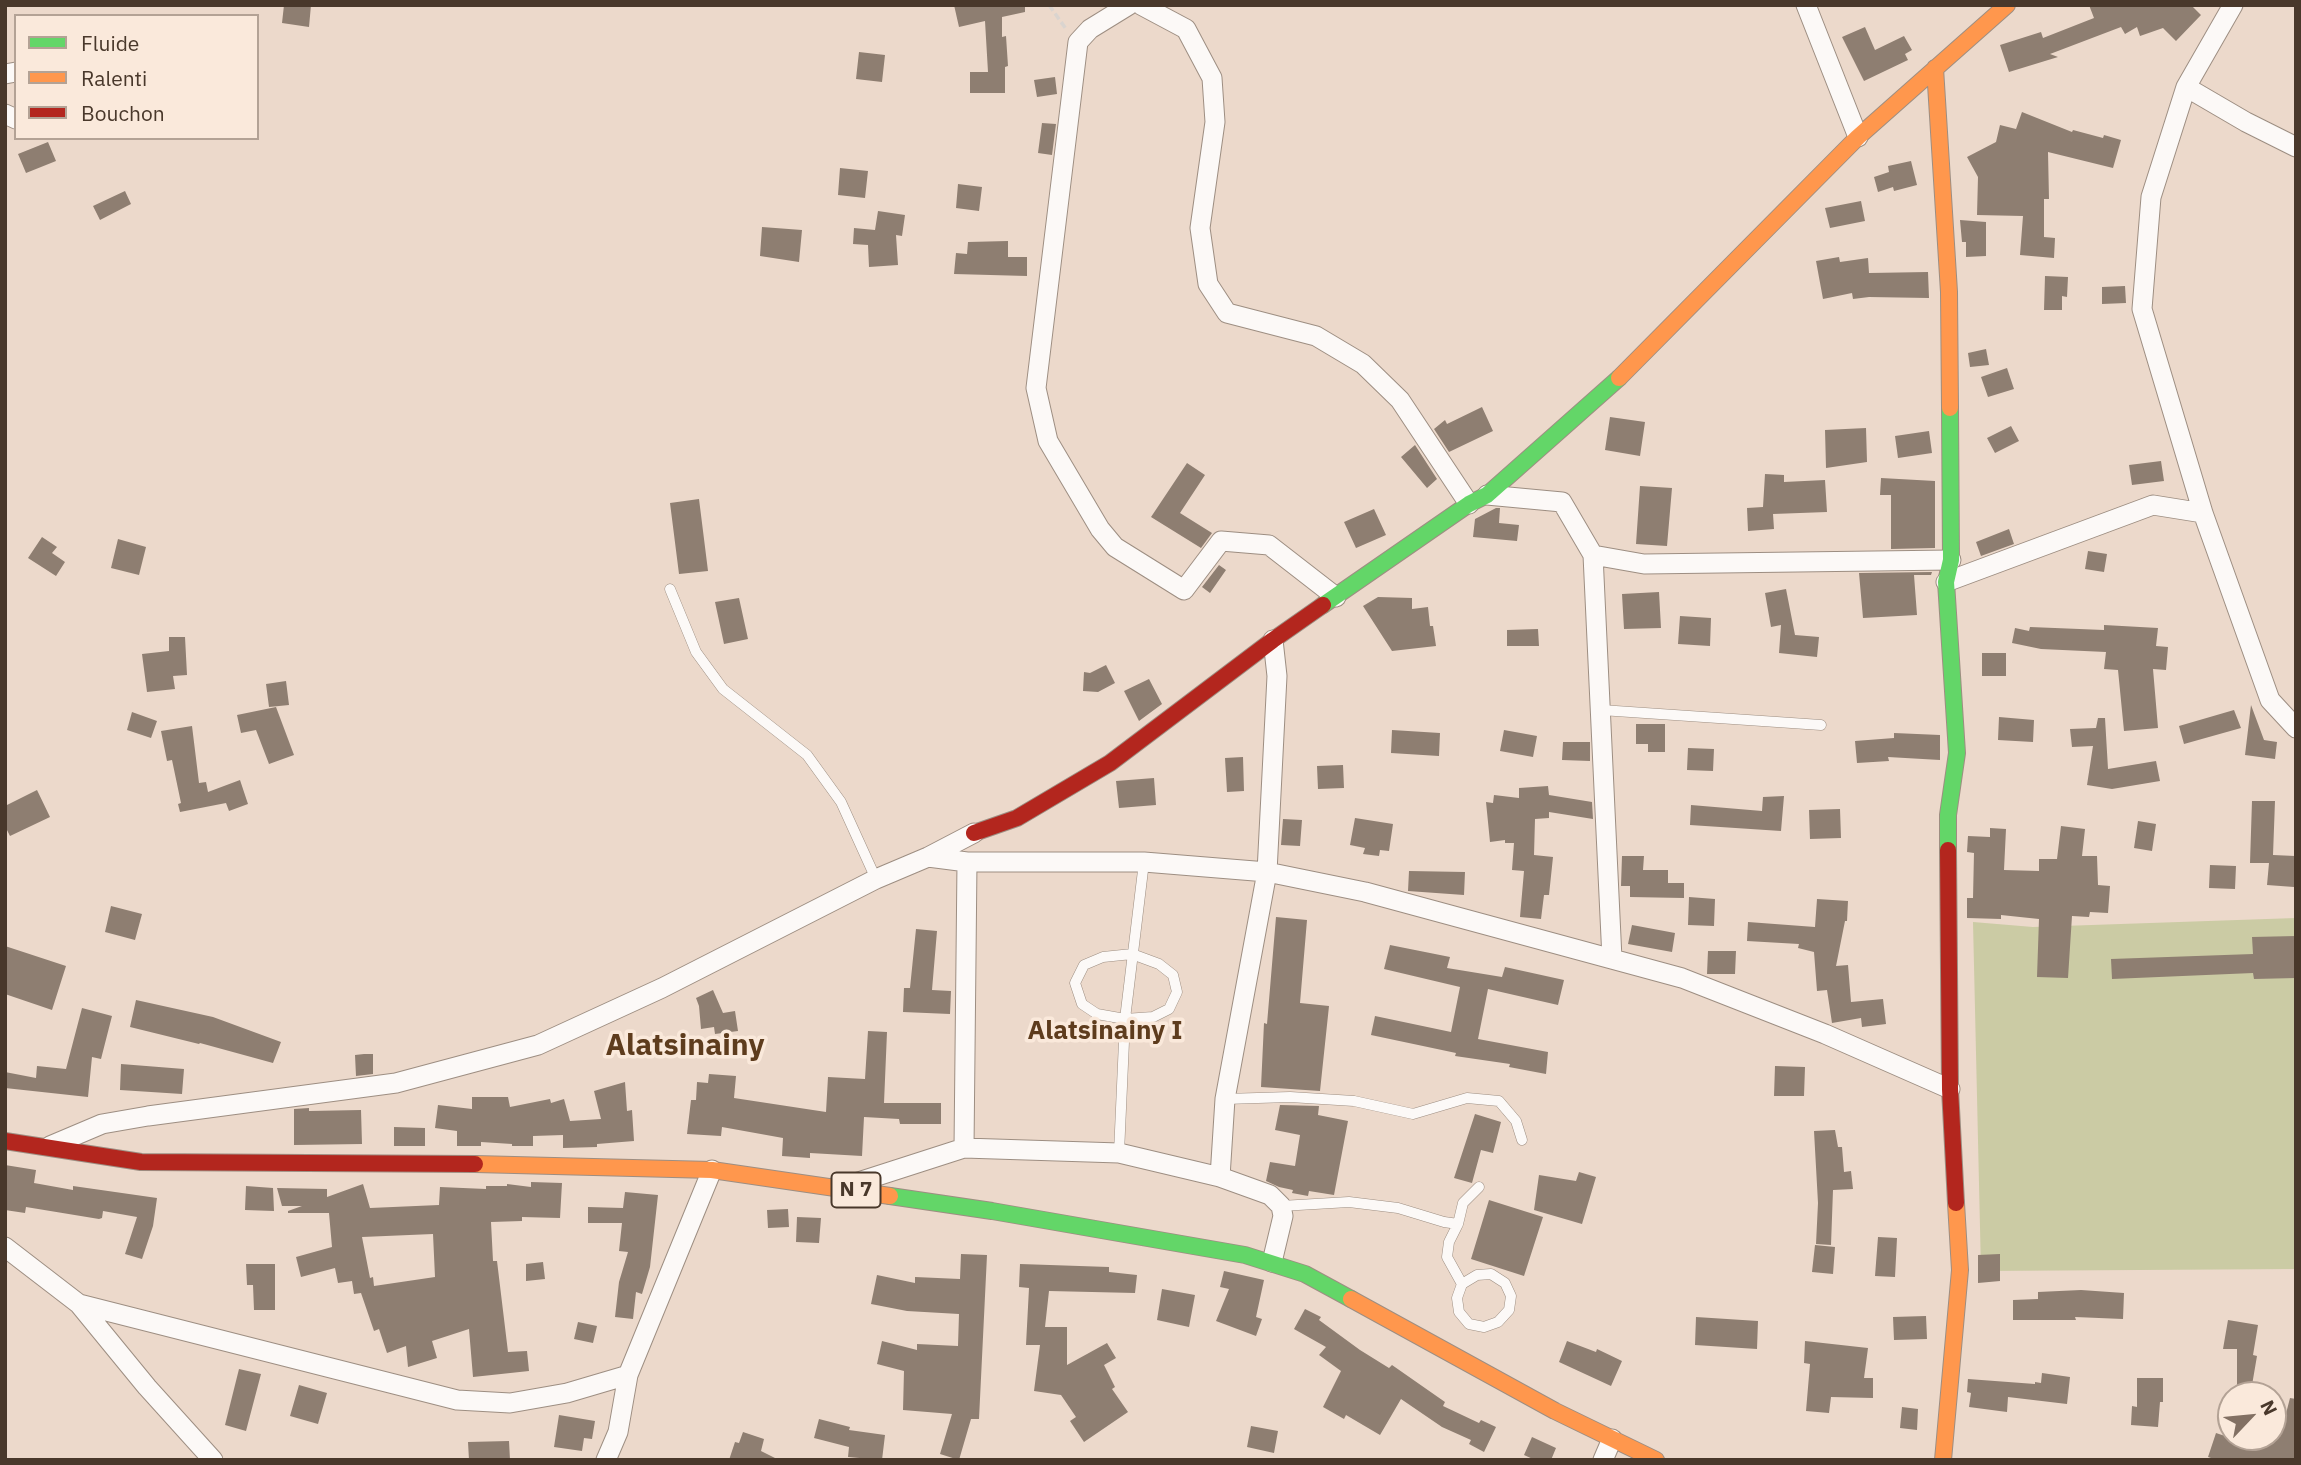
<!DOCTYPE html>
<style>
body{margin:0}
#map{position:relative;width:2301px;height:1465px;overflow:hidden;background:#ecd9cb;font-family:"IBM Plex Sans",sans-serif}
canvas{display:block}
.frame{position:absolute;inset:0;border:7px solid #49382b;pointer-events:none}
.legend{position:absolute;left:14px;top:14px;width:245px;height:126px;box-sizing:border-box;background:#fae9db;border:2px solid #b3a295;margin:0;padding:9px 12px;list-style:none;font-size:21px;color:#49382b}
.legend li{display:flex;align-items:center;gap:14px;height:35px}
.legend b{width:35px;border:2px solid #b3a295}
.north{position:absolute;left:2217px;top:1381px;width:70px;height:70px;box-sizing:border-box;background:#fae9db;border:2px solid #b3a295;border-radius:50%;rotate:64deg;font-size:19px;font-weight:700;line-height:28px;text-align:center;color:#49382b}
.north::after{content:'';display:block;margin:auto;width:24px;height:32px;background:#827063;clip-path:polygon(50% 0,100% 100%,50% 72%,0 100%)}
</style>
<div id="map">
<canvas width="2301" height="1465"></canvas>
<div class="frame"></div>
<ul class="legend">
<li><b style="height:9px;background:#63d668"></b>Fluide</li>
<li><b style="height:9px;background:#ff974d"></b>Ralenti</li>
<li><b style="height:9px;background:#b3261e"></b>Bouchon</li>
</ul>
<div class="north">N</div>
</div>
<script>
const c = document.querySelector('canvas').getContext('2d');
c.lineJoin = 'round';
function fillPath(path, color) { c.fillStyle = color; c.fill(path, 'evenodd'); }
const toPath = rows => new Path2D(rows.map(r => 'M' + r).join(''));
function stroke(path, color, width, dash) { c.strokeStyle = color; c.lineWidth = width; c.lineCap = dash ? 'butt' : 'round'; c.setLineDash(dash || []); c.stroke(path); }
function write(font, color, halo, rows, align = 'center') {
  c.font = font + ' "IBM Plex Sans",sans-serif'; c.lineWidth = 7; c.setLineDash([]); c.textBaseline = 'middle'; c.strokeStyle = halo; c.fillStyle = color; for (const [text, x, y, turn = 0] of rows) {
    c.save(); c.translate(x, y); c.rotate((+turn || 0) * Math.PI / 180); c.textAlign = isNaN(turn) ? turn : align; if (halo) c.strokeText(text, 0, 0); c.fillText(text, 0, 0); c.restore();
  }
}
fillPath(toPath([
 [2296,918,2296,1269,1981,1271,1973,922,2033,927]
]), '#cbcba4');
fillPath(toPath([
 [284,5,311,5,309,27,282,23],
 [954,5,1025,5,1025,12,1002,17,1002,37,1006,36,1008,66,1005,67,1005,93,970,93,970,72,988,72,985,21,959,27],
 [2089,5,2191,5,2201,15,2176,41,2163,28,2140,36,2137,27,2125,34,2121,27,2050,54,2058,57,2009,72,2000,45,2041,32,2043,38,2094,18],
 [1865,27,1875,50,1904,36,1912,50,1905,54,1908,60,1864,81,1842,37],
 [859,52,885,55,882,82,856,79],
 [1055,77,1057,94,1037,97,1034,80],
 [2022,112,2072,132,2073,130,2103,138,2104,135,2121,140,2113,168,2048,152,2049,199,2044,199,2044,237,2055,238,2054,258,2020,255,2023,216,1977,215,1978,177,1967,157,1996,142,2000,125,2016,129],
 [1042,123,1056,124,1052,155,1038,153],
 [48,142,56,161,26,173,18,154],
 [1911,161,1917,185,1894,191,1893,187,1878,192,1874,177,1889,172,1888,166],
 [840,168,868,171,865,198,838,195],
 [958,184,982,187,979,211,956,208],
 [125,191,131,204,100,220,93,206],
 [1861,201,1865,221,1830,228,1825,208],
 [878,211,905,215,902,236,896,235,898,265,869,267,868,245,853,244,854,228,875,230],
 [1960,220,1986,222,1986,256,1966,257,1966,242,1962,242],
 [762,227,802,230,799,262,760,256],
 [1008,241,1008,257,1027,257,1027,276,954,274,956,253,967,254,968,242],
 [1839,257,1840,262,1868,258,1869,273,1928,272,1929,298,1869,297,1853,299,1852,293,1823,299,1816,261],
 [2045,276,2068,277,2067,297,2062,296,2062,310,2044,310],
 [2125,286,2126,303,2102,304,2102,287],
 [1986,349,1989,365,1970,367,1968,353],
 [2007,368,2014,389,1988,397,1981,377],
 [1482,407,1493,431,1449,452,1434,429,1445,420,1447,424],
 [1610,417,1645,422,1640,456,1605,450],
 [2011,426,2019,441,1995,453,1987,438],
 [1866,428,1867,462,1826,468,1825,430],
 [1929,431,1932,453,1898,458,1895,436],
 [1415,445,1437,479,1427,488,1401,457],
 [2161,461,2164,481,2132,485,2129,465],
 [1187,463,1205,475,1180,513,1212,533,1201,548,1151,517],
 [1765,474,1784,475,1784,482,1825,480,1827,512,1773,514,1774,529,1748,531,1747,508,1763,507],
 [1881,478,1935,481,1935,548,1891,549,1891,495,1880,495],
 [1640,486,1672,488,1667,546,1636,544],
 [699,499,708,571,679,574,670,503],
 [1496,508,1500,508,1499,523,1519,525,1517,541,1473,537,1475,519],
 [1374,509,1386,535,1356,548,1344,522],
 [2009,529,2014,544,1981,556,1976,542],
 [42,537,57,547,52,553,65,562,56,576,28,558],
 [118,539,146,547,139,575,111,568],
 [2088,551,2107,554,2104,572,2085,569],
 [1219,565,1226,570,1210,593,1202,587],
 [1932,572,1931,575,1914,575,1917,615,1863,618,1859,573],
 [1786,589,1795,635,1819,637,1817,657,1779,653,1781,625,1771,627,1765,593],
 [1659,592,1661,628,1624,629,1622,594],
 [1378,597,1412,598,1412,609,1428,607,1430,626,1433,626,1436,646,1392,651,1363,606],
 [739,598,748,639,724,644,715,602],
 [1680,616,1711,618,1710,646,1678,644],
 [2104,625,2158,628,2156,646,2168,647,2166,670,2153,669,2158,728,2124,731,2118,670,2104,669,2106,652,2041,649,2012,643,2015,628,2029,631,2030,627,2104,630],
 [1538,629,1539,646,1507,646,1507,630],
 [169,637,185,637,187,675,173,676,175,689,147,692,142,654,169,651],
 [1982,653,2006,653,2006,676,1982,676],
 [1106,665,1115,683,1098,692,1083,691,1084,672,1090,673],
 [1149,679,1162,704,1139,721,1124,691],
 [286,681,289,705,269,707,266,684],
 [2251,705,2264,740,2277,742,2275,759,2245,755],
 [276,707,294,755,269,764,256,730,241,733,237,715],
 [2234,710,2241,728,2184,744,2179,726],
 [132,712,157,721,151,738,127,730],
 [1999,717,2034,720,2033,742,1998,740],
 [2098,718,2105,718,2108,769,2156,761,2160,781,2112,789,2087,785,2093,746,2072,747,2070,729,2096,728],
 [1636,724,1665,724,1665,752,1648,752,1648,744,1636,744],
 [192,726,199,783,206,782,208,792,240,780,248,804,229,811,226,803,180,812,178,804,181,803,172,760,167,761,161,731],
 [1392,730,1440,733,1439,756,1391,753],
 [1504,730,1537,736,1533,757,1500,751],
 [1894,733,1940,735,1940,760,1888,757,1889,761,1857,763,1855,741,1894,738],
 [1563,742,1590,742,1590,761,1562,760],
 [1688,748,1714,749,1713,771,1687,770],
 [1243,757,1244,791,1227,792,1225,758],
 [1343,765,1344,788,1318,789,1317,766],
 [1154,778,1156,805,1119,808,1116,781],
 [1548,786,1549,795,1592,802,1593,819,1549,812,1549,818,1535,819,1534,855,1553,857,1549,895,1544,895,1541,919,1520,917,1524,871,1512,870,1514,843,1505,843,1505,840,1490,842,1486,802,1493,803,1494,795,1519,798,1519,788],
 [37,790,50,817,10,836,5,826,5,806],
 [1784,796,1781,831,1690,825,1691,805,1762,811,1763,797],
 [2252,801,2275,801,2273,855,2295,856,2294,887,2267,885,2269,863,2250,863],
 [1840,809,1841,838,1810,839,1809,810],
 [1355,818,1393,824,1389,851,1380,850,1379,856,1363,854,1365,848,1350,845],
 [1283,819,1302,820,1300,846,1281,845],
 [2138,821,2156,824,2152,851,2134,848],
 [2061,826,2085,829,2082,856,2097,856,2098,885,2110,886,2108,913,2090,912,2089,917,2072,916,2068,978,2037,977,2039,919,2001,915,2001,919,1967,918,1967,898,1973,898,1974,853,1967,852,1968,836,1990,837,1990,828,2006,829,2004,870,2039,871,2039,859,2057,859],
 [1622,856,1644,856,1643,870,1668,870,1668,883,1684,883,1684,898,1630,897,1630,886,1621,886],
 [2210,865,2236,866,2235,889,2209,888],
 [1409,871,1465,872,1464,895,1408,891],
 [1689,897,1715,899,1714,926,1688,925],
 [1817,899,1848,901,1847,921,1845,921,1836,966,1848,965,1851,1002,1883,999,1886,1024,1862,1027,1861,1018,1832,1023,1827,990,1817,991,1814,952,1798,948,1799,944,1747,941,1748,922,1815,927],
 [111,906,142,914,135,940,105,932],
 [1276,917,1307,920,1300,1003,1329,1006,1320,1091,1261,1087,1264,1023,1267,1024],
 [1632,925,1675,933,1672,952,1628,944],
 [916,929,937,931,932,990,951,991,950,1014,903,1012,904,988,910,988],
 [2296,936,2296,978,2254,979,2253,973,2112,979,2111,959,2253,954,2252,937],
 [1390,945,1450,957,1447,968,1502,977,1505,967,1564,980,1558,1005,1488,989,1478,1039,1548,1052,1546,1074,1509,1067,1510,1064,1455,1056,1456,1053,1371,1035,1375,1016,1451,1032,1460,987,1384,969],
 [5,946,66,966,52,1010,5,994],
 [1708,951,1736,951,1735,974,1707,974],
 [713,990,723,1013,735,1011,738,1031,715,1034,714,1027,701,1029,699,1006,696,998],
 [136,1000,213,1017,281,1042,273,1063,200,1043,199,1044,130,1027],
 [82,1008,112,1016,101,1059,92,1057,88,1097,5,1088,5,1072,36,1078,37,1066,66,1069],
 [868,1031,887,1032,884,1103,941,1103,941,1124,900,1124,899,1119,864,1117,862,1156,810,1153,810,1158,782,1156,783,1138,722,1127,721,1136,687,1134,691,1100,696,1100,697,1082,708,1083,709,1074,736,1076,734,1098,826,1112,828,1077,865,1079],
 [364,1054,373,1054,373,1074,356,1076,355,1055],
 [121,1064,184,1069,182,1094,120,1090],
 [1775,1066,1805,1067,1804,1096,1774,1096],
 [625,1082,627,1111,632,1110,634,1141,597,1144,597,1147,563,1148,563,1135,533,1136,533,1146,512,1146,512,1144,481,1142,481,1146,457,1146,457,1131,435,1128,438,1105,472,1109,472,1097,508,1097,510,1107,550,1099,551,1103,564,1099,570,1121,601,1119,594,1091],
 [1280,1105,1319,1106,1318,1115,1348,1121,1334,1195,1309,1191,1308,1196,1292,1193,1293,1190,1279,1187,1266,1181,1270,1162,1295,1166,1300,1135,1275,1130],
 [309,1108,309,1111,361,1110,362,1144,294,1145,294,1109],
 [1475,1114,1501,1122,1493,1153,1481,1150,1472,1183,1454,1178],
 [394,1127,425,1128,425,1146,394,1146],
 [1835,1130,1838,1147,1842,1147,1844,1172,1851,1171,1853,1189,1833,1190,1831,1245,1816,1244,1818,1203,1814,1131],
 [5,1165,36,1170,34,1183,73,1190,73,1186,157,1198,153,1226,142,1259,125,1254,137,1217,103,1211,102,1218,99,1219,26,1207,25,1213,5,1210],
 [1579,1172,1596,1177,1582,1224,1534,1210,1539,1175,1576,1181],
 [531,1182,562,1183,560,1218,522,1217,522,1221,491,1222,493,1261,497,1261,508,1352,527,1351,529,1371,473,1377,469,1329,432,1341,437,1358,408,1367,406,1346,387,1353,379,1329,374,1331,361,1293,354,1294,352,1281,338,1283,335,1268,301,1277,296,1257,332,1247,329,1213,288,1213,288,1211,302,1206,282,1206,277,1188,327,1189,327,1197,363,1184,370,1208,439,1205,440,1187,486,1189,486,1186,507,1186,507,1184,531,1187],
 [433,1234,435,1277,374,1286,373,1277,370,1278,362,1237],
 [246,1186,273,1188,274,1211,245,1210],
 [625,1192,658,1195,650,1267,642,1294,636,1292,633,1319,615,1317,619,1282,628,1252,619,1251,622,1223,588,1223,588,1207,623,1208],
 [1489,1200,1543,1217,1524,1276,1471,1259],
 [788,1209,789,1227,768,1228,767,1210],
 [797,1217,821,1218,819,1243,796,1242],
 [1878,1237,1897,1238,1895,1277,1875,1276],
 [1815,1245,1835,1247,1833,1274,1812,1272],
 [961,1254,987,1255,979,1419,971,1419,959,1460,940,1454,952,1414,903,1410,904,1371,877,1364,882,1341,917,1350,917,1344,958,1346,959,1314,907,1311,871,1304,877,1275,915,1283,915,1277,960,1279],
 [2000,1254,2000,1281,1978,1283,1978,1255],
 [543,1262,545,1279,526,1281,526,1264],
 [246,1264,275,1264,275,1310,254,1310,253,1285,247,1285],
 [1020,1264,1109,1267,1109,1272,1137,1275,1135,1293,1049,1291,1045,1327,1067,1327,1067,1365,1107,1343,1116,1358,1104,1365,1115,1387,1112,1389,1128,1412,1084,1442,1070,1421,1076,1417,1061,1395,1034,1391,1040,1345,1026,1345,1029,1288,1019,1287],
 [1224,1271,1264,1280,1256,1317,1262,1319,1256,1336,1216,1321,1229,1289,1220,1287],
 [1162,1289,1195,1295,1189,1327,1157,1320],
 [2081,1290,2124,1293,2123,1319,2075,1317,2076,1320,2013,1320,2013,1300,2038,1299,2038,1292],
 [1305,1309,1321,1317,1319,1320,1360,1350,1389,1368,1392,1365,1445,1402,1443,1406,1479,1423,1481,1420,1496,1427,1484,1452,1469,1444,1471,1440,1442,1427,1401,1399,1380,1435,1346,1415,1344,1419,1323,1407,1341,1371,1319,1355,1326,1347,1294,1329],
 [1926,1316,1927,1339,1894,1340,1893,1317],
 [1696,1317,1758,1321,1757,1349,1695,1345],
 [2228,1320,2258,1325,2253,1355,2257,1356,2251,1391,2237,1389,2237,1349,2223,1349],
 [578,1322,597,1326,593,1343,574,1339],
 [1567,1341,1596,1352,1597,1349,1622,1361,1611,1386,1559,1362],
 [1805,1341,1868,1348,1864,1378,1873,1378,1873,1398,1831,1397,1829,1413,1806,1411,1810,1364,1804,1363],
 [239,1369,261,1374,246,1431,225,1425],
 [2042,1373,2070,1377,2067,1404,2008,1397,2007,1412,1969,1407,1971,1393,1967,1392,1968,1379,2035,1384,2035,1382,2041,1383],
 [2137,1378,2163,1378,2163,1402,2160,1402,2158,1427,2131,1425,2132,1406,2137,1407],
 [299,1385,327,1393,318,1424,290,1416],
 [2290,1398,2296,1399,2296,1460,2217,1460,2208,1457,2216,1433,2228,1437,2280,1437],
 [1902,1407,1918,1409,1917,1430,1900,1428],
 [559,1415,595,1421,592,1439,584,1438,582,1451,554,1447],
 [819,1419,850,1427,849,1430,885,1435,882,1460,848,1457,849,1447,814,1438],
 [1251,1426,1278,1431,1274,1453,1247,1447],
 [743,1432,764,1439,761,1451,779,1460,729,1460,735,1442,739,1443],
 [1532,1437,1556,1448,1551,1460,1535,1460,1524,1455],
 [509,1441,510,1460,469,1460,468,1442]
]), '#8e7e71');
const lane = toPath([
 [670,589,696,652,723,689,807,755,841,802,876,879],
 [1601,710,1821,725],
 [1132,954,1159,964,1173,975,1177,992,1169,1009,1153,1017,1125,1019,1097,1014,1082,1004,1075,983,1084,965,1103,957,1132,954],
 [1225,1099,1290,1097,1354,1101,1413,1114,1467,1098,1499,1101,1516,1121,1522,1140],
 [1119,1153,1125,1019,1144,862],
 [1281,1206,1349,1202,1398,1208,1444,1222,1458,1224,1463,1203,1479,1187],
 [1458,1224,1449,1242,1447,1257,1462,1284,1457,1298,1459,1312,1469,1324,1484,1327,1498,1322,1509,1310,1511,1296,1505,1283,1491,1274,1477,1275,1462,1284]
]);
const street = toPath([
 [1129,5,1090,29,1078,42,1036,388,1048,441,1100,529,1115,547,1184,590,1221,541,1269,545,1336,597],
 [1141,5,1186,29,1212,78,1215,122,1200,228,1208,284,1227,313,1316,336,1363,364,1400,400,1469,504],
 [1806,5,1858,137],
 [2233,5,2186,87,2151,197,2142,309,2203,513,2270,700,2296,728],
 [5,74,16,72],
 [2186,87,2246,122,2296,147],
 [5,114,16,119],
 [1487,495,1562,502,1593,555,1612,959],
 [1593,555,1644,564,1951,560],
 [1946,582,2153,505,2203,513],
 [928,857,967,862,1144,862,1267,872,1365,892,1682,978,1825,1034,1950,1089],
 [50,1146,102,1124,148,1116,396,1083,538,1045,662,988,876,879,928,857,974,833],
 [964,1148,967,862],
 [1220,1177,1225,1099,1267,872,1277,676,1273,640],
 [846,1186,964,1148,1119,1153,1220,1177,1270,1195,1281,1206,1283,1216,1272,1262],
 [5,1247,79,1304,147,1387,213,1460],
 [79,1304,457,1400,510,1403,567,1393,628,1375,712,1170],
 [606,1460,618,1432,628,1375],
 [1603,1460,1612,1439]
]);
const fast = toPath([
 [1323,605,1469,504,1487,495,1619,378],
 [1948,850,1948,815,1957,753,1946,582,1951,560,1950,408],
 [890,1196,992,1211,1245,1255,1305,1274,1351,1299]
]);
const slow = toPath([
 [1935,68,1949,292,1950,408],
 [1619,378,1858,137,2007,5],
 [475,1164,712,1170,890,1196],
 [1351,1299,1555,1411,1656,1460],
 [1943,1460,1960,1270,1956,1203]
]);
const jam = toPath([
 [974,833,1017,818,1110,763,1273,640,1323,605],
 [1948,850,1950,1089,1956,1203],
 [5,1141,141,1162,475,1164]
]);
stroke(lane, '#9d8e82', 11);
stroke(street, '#9d8e82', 21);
stroke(fast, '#9d8e82', 18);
stroke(slow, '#9d8e82', 18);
stroke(jam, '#9d8e82', 18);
stroke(toPath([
 [1049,5,1066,29]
]), '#dad4cf', 3.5, [7, 3.5]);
stroke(lane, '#fcf9f7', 10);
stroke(street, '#fcf9f7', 19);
stroke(fast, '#63d668', 16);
stroke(slow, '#ff974d', 16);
stroke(jam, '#b3261e', 16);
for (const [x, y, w] of [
 [856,1190,49]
]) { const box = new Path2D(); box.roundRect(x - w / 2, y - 17.5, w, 35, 5); c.fillStyle = '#fae9db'; c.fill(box); stroke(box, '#49382b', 2); }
write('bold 21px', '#49382b', null, [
 ["N 7",856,1190]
]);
write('bold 26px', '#5e3c1d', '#fae9db', [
 ["Alatsinainy I",1105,1031]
]);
write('bold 30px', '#5e3c1d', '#fae9db', [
 ["Alatsinainy",685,1046]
]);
</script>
